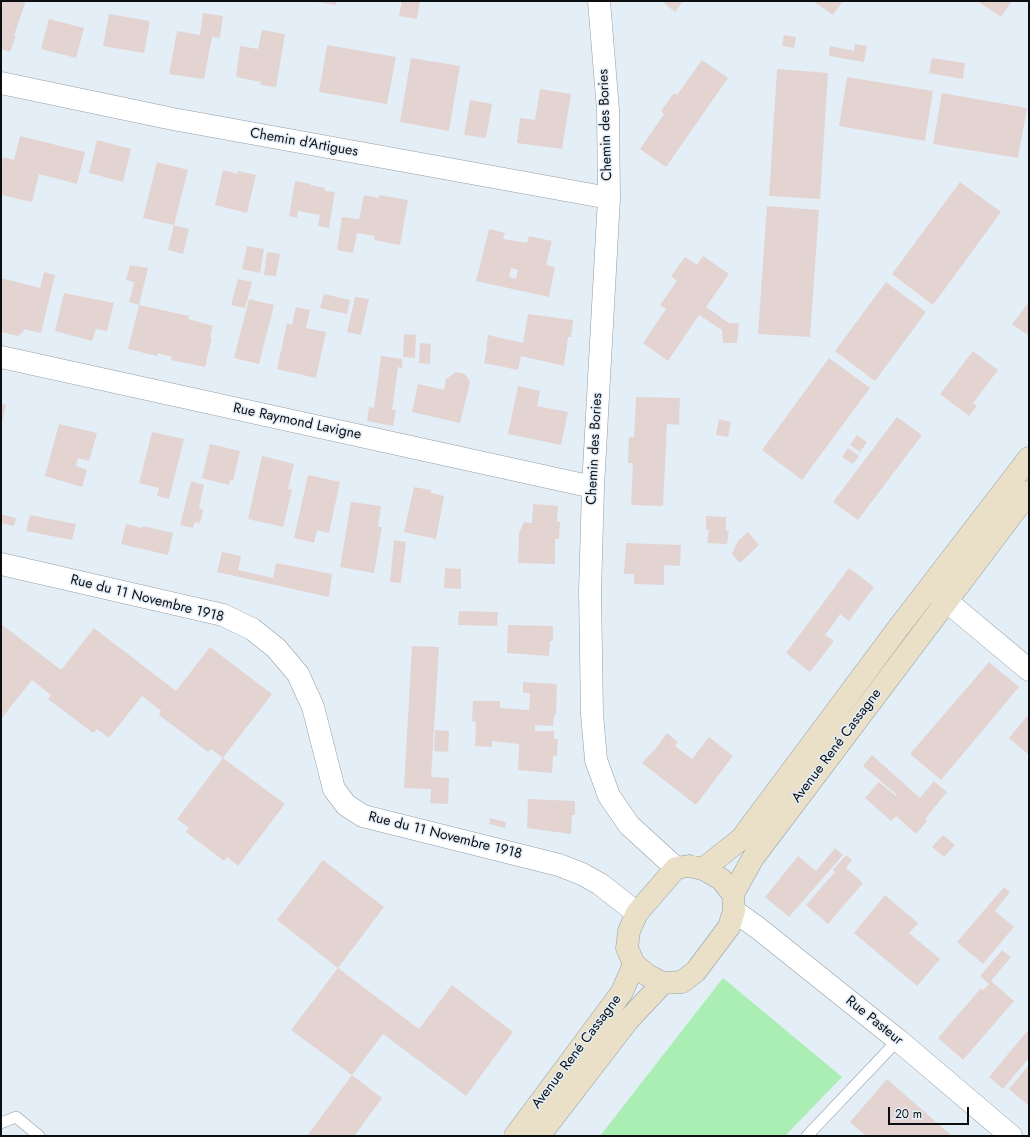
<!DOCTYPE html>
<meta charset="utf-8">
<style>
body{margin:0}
#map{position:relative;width:1030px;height:1137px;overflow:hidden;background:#e4eef7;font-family:Jost,sans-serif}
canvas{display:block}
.frame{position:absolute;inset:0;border:2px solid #0c0f12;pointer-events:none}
.scale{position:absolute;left:888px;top:1107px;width:81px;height:18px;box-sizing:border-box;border:2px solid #0c0f12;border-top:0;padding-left:5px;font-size:12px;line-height:14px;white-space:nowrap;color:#0c0f12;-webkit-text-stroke:3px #e4eef7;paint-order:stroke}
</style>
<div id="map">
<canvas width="1030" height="1137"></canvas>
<div class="frame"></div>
<div class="scale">20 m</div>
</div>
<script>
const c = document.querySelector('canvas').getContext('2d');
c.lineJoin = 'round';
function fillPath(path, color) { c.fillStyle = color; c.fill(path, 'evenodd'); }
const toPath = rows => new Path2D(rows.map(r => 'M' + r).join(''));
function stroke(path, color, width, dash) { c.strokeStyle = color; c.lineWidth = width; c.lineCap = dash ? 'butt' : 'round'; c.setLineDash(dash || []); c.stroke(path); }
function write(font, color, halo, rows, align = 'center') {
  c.font = font + ' Jost,sans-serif'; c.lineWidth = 3; c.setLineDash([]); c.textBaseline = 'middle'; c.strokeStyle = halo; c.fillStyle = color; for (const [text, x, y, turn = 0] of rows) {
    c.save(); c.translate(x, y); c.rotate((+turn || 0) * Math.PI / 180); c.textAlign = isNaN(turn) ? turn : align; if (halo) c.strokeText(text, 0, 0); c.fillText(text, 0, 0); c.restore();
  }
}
fillPath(toPath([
 [723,978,842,1077,785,1136,600,1136]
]), '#aaeeb4');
fillPath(toPath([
 [1,1,26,1,14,35,16,36,10,52,1,49],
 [317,1,336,1,336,5,317,2],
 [402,1,420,1,417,19,399,16],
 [663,1,683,1,675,12,664,3,665,2],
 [813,1,843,1,833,15],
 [977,1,1012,1,1001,17],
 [203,13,223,16,220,38,212,37,204,79,169,74,177,31,200,35],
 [109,14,150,21,144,53,103,46],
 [49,19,84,28,76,58,41,49],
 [262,30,285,34,276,87,260,85,261,82,236,77,240,46,258,49],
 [784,35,796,37,794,48,782,46],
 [855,44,867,46,864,62,829,56,830,46,854,51],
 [327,45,396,57,387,104,319,92],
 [411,58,460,66,449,131,400,122],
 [932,58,965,63,963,79,929,73],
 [702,60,728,78,666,167,640,149,664,114,661,111,674,93,677,95],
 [777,69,828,73,820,199,769,196],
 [847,77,933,91,925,141,839,126],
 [540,89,571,94,562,149,517,143,520,118,535,120],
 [942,93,1027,108,1018,158,933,144],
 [470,100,492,104,486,138,464,135],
 [20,136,85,152,77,184,39,174,32,202,1,195,1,165,3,157,14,160],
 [97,140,131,149,123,182,89,173],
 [157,162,188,170,174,225,189,229,183,254,168,250,174,225,143,218],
 [223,170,238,174,238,171,256,175,247,213,215,205],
 [295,181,311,184,310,185,325,188,325,191,335,192,329,228,318,226,320,215,298,211,297,218,289,216],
 [960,182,1001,212,933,305,892,274],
 [364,195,379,198,379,195,408,200,400,245,374,240,375,236,357,233,353,253,337,250,342,217,359,219],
 [767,206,819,210,810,337,758,334],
 [489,229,505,233,503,239,527,243,529,236,552,241,546,265,555,267,549,297,476,281],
 [511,268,518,270,516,279,509,277],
 [247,246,264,249,260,273,242,269],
 [267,252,280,254,276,276,264,275],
 [703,256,729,274,706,307,729,323,739,323,737,343,723,343,722,330,699,315,668,361,643,343,666,309,660,305,677,281,671,276,685,257,697,265],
 [130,265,148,268,139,305,189,316,188,319,213,326,210,337,212,337,205,367,171,360,172,357,158,353,157,356,128,349,139,305,129,302,134,282,126,280],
 [44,272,55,275,41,333,24,329,23,332,18,336,1,332,1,278,40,288],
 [238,279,252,282,245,308,231,305],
 [886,282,926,312,875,381,835,351],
 [64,293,114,303,107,331,96,329,92,341,55,331],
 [324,294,350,300,347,314,320,308],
 [355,297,369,299,361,335,347,332],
 [249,299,274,305,259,364,234,358],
 [1029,302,1029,336,1012,324],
 [296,307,310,310,306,328,326,332,316,378,277,369,287,323,292,325],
 [528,314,573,320,571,337,568,337,564,366,521,356,518,370,484,363,487,348,486,348,488,335,523,343],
 [404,334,416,335,415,358,403,357],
 [420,343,431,344,430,364,419,363],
 [973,351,998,370,973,403,977,406,969,416,940,394],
 [381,356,402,359,402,368,398,367,392,410,396,410,393,426,367,421,369,407,374,408],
 [829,358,870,388,802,480,762,450],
 [456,372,465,374,470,382,460,423,412,412,418,384,444,390,446,379],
 [518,386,540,391,537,406,568,412,561,445,508,434],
 [636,397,680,398,679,425,667,424,663,506,631,505,633,463,628,463,629,437,634,437],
 [1,404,6,405,2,422,1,422],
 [897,417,922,435,858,520,833,502],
 [719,419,731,422,728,437,716,435],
 [59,424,97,433,89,461,78,458,76,465,76,466,87,470,82,487,45,476],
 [152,432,184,439,169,499,157,496,159,488,139,483],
 [857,435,867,442,860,452,850,445],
 [210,444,240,451,233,481,230,480,229,485,202,478],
 [848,448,859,456,853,464,842,457],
 [262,456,294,464,288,489,292,490,283,527,248,519],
 [308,475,340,482,329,533,317,530,314,543,294,538],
 [191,481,204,485,199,508,203,510,200,523,195,522,193,528,180,525],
 [414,487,431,490,431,493,444,496,436,539,404,532],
 [351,502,381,506,378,527,382,527,374,573,340,567],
 [533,504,558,506,557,522,560,522,559,539,555,539,555,564,518,563,519,533,524,522,532,523],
 [1,514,16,518,14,526,1,523],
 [30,515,76,524,72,540,26,531],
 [706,516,726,517,726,531,729,531,727,544,707,543,709,530,706,530],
 [126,524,142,528,143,526,173,533,168,555,121,544],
 [748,532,759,545,740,563,732,554,738,541],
 [394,540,406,542,401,583,390,582],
 [626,543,681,545,680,566,664,565,664,585,634,584,634,574,624,574],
 [222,552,241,556,238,570,273,578,276,563,332,574,329,597,217,572],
 [445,568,461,569,461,589,444,588],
 [849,568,874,587,849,621,840,614,834,623,825,635,834,641,810,672,786,653],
 [459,611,498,612,497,626,458,625],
 [1,624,61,670,94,628,176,691,210,647,272,694,223,758,211,749,208,752,159,715,161,711,142,696,109,738,97,729,93,733,48,699,51,695,32,680,1,719],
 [508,625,553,626,553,641,550,641,549,656,507,653],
 [412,646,439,647,431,777,449,778,448,804,430,803,431,789,404,788],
 [989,662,1019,687,941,780,910,754],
 [523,682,557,684,556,715,554,715,553,726,535,725,535,731,554,731,554,739,558,739,557,756,553,756,552,773,518,770,519,744,492,741,492,747,475,746,476,722,472,721,473,701,500,701,500,708,529,710,530,693,523,693],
 [1029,714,1029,755,1009,738],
 [435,730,449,731,448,752,434,751],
 [667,733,678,742,675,746,692,759,709,737,733,756,696,805,642,763,657,747],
 [872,755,920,798,934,781,947,792,925,819,927,821,916,834,896,816,891,821,865,798,879,782,896,796,897,795,863,766],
 [223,758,285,804,238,866,227,857,224,861,186,832,189,828,177,819],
 [528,799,575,801,575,815,572,815,571,834,527,828],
 [490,818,506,822,505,828,489,824],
 [943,835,955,845,944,857,932,847],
 [835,848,843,855,789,917,765,897,798,856,816,871],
 [846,855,852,860,846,868,863,883,828,924,806,905,835,872,833,870],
 [323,860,384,907,338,968,419,1029,452,985,513,1032,466,1096,383,1034,352,1075,291,1030,338,968,277,920],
 [1004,887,1010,892,995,911,1014,927,983,964,957,942],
 [885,895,918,923,909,933,940,959,917,986,854,933],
 [1002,950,1011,957,991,981,1014,1001,963,1060,938,1038,981,988,983,990,989,984,980,976],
 [1029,1029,1029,1058,1003,1089,989,1077],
 [1029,1065,1029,1106,1009,1089],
 [352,1075,382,1098,358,1131,354,1136,307,1136],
 [887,1079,904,1094,952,1136,866,1136,850,1122]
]), '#e3d4d1');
const lane = toPath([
 [1,1123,16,1117,39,1136],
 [807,1136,898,1040]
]);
const street = toPath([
 [599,1,608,110,609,198,593,487,590,592,592,714,596,760,609,796,629,825,676,868],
 [1,83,173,119,609,198],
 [1,357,593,487],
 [1,564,223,615,252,629,276,648,298,674,313,707,334,789,346,805,363,816,559,865,582,874,600,884,637,913],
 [932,589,1029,670],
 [734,911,758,928,898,1040,1011,1136]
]);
const secondary = toPath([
 [689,866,703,869,721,879,733,894,734,911,729,927,696,971,682,982,663,983,647,975,634,964,627,948,629,931,637,913,676,868,689,866],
 [703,869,741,839,899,627,1029,458],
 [733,894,753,858,1029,492],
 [515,1136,622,992,634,964],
 [539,1136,629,1019,663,983]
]);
stroke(lane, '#939da5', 12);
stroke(street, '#939da5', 23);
stroke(secondary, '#939da5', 23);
stroke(lane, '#fff', 11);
stroke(street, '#fff', 22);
stroke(secondary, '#e9e0c7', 22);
write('14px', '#0c0f12', '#e4eef7', [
 ["Chemin des Bories",606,125,-92],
 ["Chemin d'Artigues",304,143,10],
 ["Rue Raymond Lavigne",297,422,12],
 ["Chemin des Bories",595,449,-87],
 ["Rue du 11 Novembre 1918",147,599,14],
 ["Avenue René Cassagne",837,746,-53],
 ["Rue du 11 Novembre 1918",445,836,14],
 ["Rue Pasteur",874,1021,39],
 ["Avenue René Cassagne",577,1052,-53]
]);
</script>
